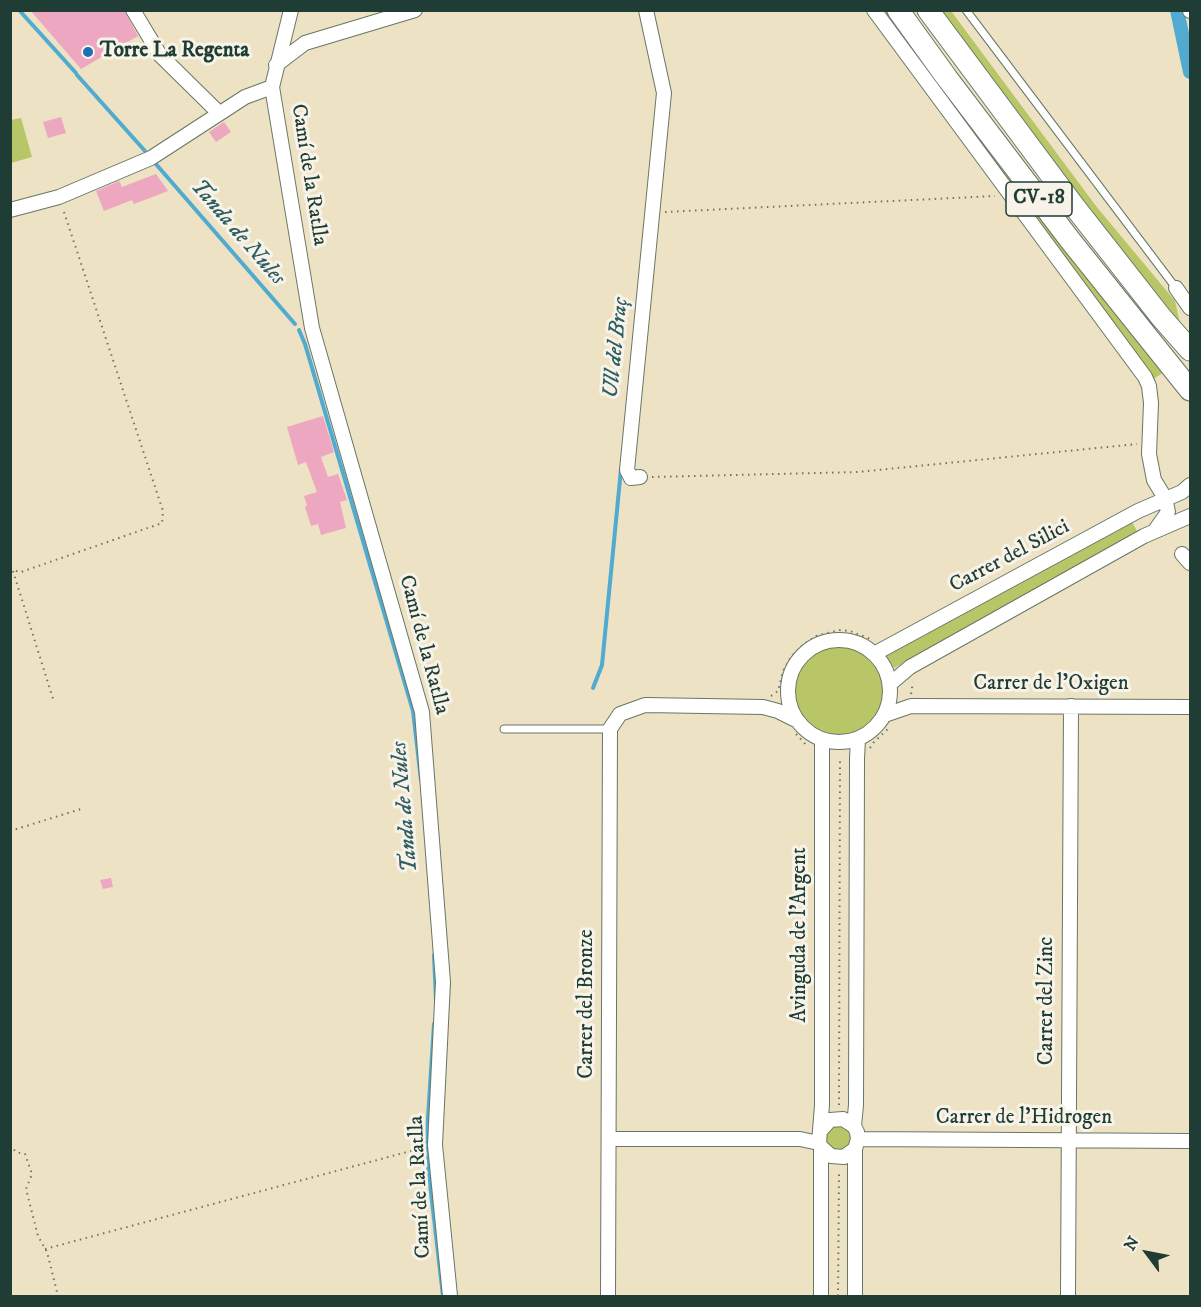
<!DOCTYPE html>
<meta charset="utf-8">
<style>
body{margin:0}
#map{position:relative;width:1201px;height:1307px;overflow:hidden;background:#ede2c3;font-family:"IM FELL DW Pica",serif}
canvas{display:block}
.frame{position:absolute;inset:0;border:12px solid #1f3d34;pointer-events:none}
.north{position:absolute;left:1117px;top:1223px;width:60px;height:60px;-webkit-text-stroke:4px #f7f3e8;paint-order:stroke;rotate:302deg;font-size:16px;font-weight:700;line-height:24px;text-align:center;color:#1f3d34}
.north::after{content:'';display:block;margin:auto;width:21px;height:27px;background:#1f3d34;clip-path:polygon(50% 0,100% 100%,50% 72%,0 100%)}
</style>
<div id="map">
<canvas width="1201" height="1307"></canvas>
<div class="frame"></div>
<div class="north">N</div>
</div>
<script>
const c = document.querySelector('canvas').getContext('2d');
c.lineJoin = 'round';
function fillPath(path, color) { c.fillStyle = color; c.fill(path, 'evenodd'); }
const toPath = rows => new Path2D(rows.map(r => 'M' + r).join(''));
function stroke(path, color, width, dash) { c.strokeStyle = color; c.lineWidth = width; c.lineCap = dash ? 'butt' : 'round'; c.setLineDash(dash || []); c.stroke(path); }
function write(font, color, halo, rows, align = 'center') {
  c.font = font + ' "IM FELL DW Pica",serif'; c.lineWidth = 6; c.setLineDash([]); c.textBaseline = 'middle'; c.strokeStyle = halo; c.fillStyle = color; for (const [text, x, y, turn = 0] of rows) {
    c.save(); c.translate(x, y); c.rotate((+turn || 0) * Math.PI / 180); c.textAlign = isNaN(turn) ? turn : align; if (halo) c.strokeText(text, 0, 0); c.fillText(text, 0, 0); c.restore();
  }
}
fillPath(toPath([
 [881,11,889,11,1166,371,1155,378,1154,384],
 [935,11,951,11,1096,206,1175,301,1180,323,1190,333,1190,340],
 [21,118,32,157,11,163,11,120],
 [1131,520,1138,533,894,668,885,654],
 '795 691a44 44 0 1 1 88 0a44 44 0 1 1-88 0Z',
 [842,1124,852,1133,850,1147,837,1153,825,1145,825,1131,828,1127]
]), '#b9c668');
stroke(toPath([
 [19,10,76,73],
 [1181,10,1190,56],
 [77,75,145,151],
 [155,163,295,324],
 [299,330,305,344,413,711,421,780],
 [593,688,602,665,621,469],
 [434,955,436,1001],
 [434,1024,426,1149,443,1296]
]), '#51aacf', 4);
stroke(toPath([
 [1177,10,1190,72]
]), '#51aacf', 14);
fillPath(toPath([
 [30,10,124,10,138,36,81,69],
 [61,117,66,133,48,138,43,122],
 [224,122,231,132,216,142,209,132],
 [156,174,168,191,134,204,132,200,104,211,96,191,119,181,122,187],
 [323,416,334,452,321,457,328,477,338,474,347,500,340,502,346,528,321,535,318,524,311,526,305,507,307,506,304,496,317,492,306,462,298,465,287,427],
 [111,878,113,887,103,889,100,880]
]), '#eda7c0');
const service = toPath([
 [966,10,1176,288],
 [504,729,610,729]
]);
const minor = toPath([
 [133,10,160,55,219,113],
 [291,10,272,87,312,328,422,712,443,982,435,1145,450,1296],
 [874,10,1145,377,1149,386,1151,403,1149,454,1154,480,1165,498,1168,512,1156,529],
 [1190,10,1190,11],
 [276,65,305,43,415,10],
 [10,210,59,197,151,158,245,97,272,87],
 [1176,288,1190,308],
 [640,477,631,478,627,470,664,93,646,10],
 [1182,554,1190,563],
 '788 691a51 51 0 1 1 102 0a51 51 0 1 1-102 0Z',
 [874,654,1138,511,1182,492,1190,485],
 [890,684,910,667,1144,536,1190,516],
 [885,715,911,706,1190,707],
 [854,1126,856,1105,857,759,858,739],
 [821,1130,830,1120,843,1119,854,1126,857,1132,858,1139,855,1149,844,1157,831,1156,821,1147,819,1143,822,1105,822,740],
 [609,1139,800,1139,819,1143],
 [858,1139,1190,1141],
 [821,1147,821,1296],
 [855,1149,855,1296],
 [608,1296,610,729,620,714,645,705,763,707,778,711,796,720],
 [1068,1296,1071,706]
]);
const primary = toPath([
 [898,10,947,78,1070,240,1190,390],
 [928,10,1074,206,1161,317,1190,350]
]);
stroke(service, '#677766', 9);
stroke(minor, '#677766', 16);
stroke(primary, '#677766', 23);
stroke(toPath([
 [665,212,995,196],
 [652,477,858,472,1137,444],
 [10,570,21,572,162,523,163,511,63,209],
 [13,571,54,702],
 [911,694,913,682],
 [771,696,778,691,783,671,791,657,803,645,816,636,839,630,850,631,873,640],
 [796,734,808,747],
 [870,748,874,742,889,728],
 [10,831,81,809],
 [839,1105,840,759],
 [10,1145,16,1152,25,1154,32,1174,26,1189,38,1236,47,1252,58,1296],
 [45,1249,422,1148],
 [838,1296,839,1174]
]), '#677766', 2, [1.5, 4.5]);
stroke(service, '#fff', 7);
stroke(minor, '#fff', 14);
stroke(primary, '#fff', 21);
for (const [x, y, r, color] of [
 [88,52,6,"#1f6fb2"]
]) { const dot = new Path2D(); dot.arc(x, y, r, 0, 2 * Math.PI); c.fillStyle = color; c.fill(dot); stroke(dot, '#f7f3e8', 2); }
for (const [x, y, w] of [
 [1039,199,66]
]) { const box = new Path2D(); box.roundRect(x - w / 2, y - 17, w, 34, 4.5); c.fillStyle = '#f7f3e8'; c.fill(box); stroke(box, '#1f3d34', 1.5); }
write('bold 20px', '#1f3d34', null, [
 ["CV-18",1039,199]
]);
write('bold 21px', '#1f3d34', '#f7f3e8', [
 ["Torre La Regenta",100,52]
], 'left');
write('21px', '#1f3d34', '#f7f3e8', [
 ["Camí de la Ratlla",308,175,81],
 ["Carrer del Silici",1010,557,-28],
 ["Camí de la Ratlla",423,645,75],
 ["Carrer de l'Oxigen",1051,685],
 ["Avinguda de l'Argent",801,935,-90],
 ["Carrer del Zinc",1048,1001,-90],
 ["Carrer del Bronze",588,1004,-90],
 ["Carrer de l'Hidrogen",1024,1119],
 ["Camí de la Ratlla",421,1187,-93]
]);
write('italic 22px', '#2e5e62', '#f7f3e8', [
 ["Tanda de Nules",237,233,49],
 ["Ull del Braç",617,348,-84],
 ["Tanda de Nules",406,807,-95]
]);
</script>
